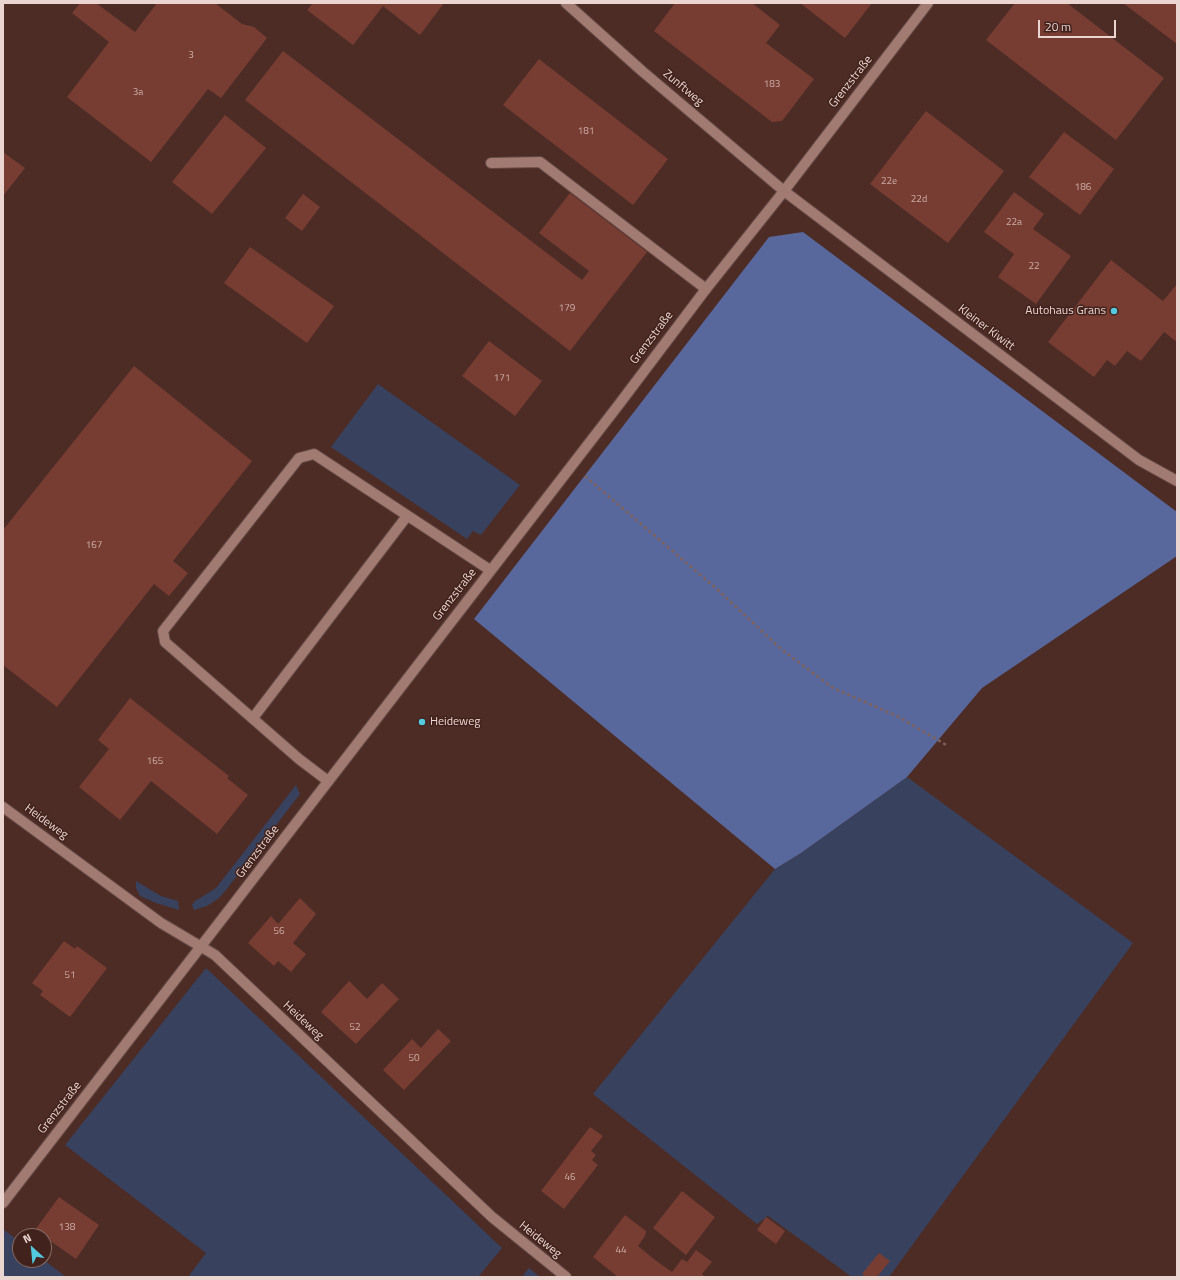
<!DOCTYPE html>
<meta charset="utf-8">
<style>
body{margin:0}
#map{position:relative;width:1180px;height:1280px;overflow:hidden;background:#4d2c26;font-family:"Titillium Web",sans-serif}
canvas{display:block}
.frame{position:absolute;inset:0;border:4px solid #ebd5d0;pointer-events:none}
.north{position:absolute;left:12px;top:1228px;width:40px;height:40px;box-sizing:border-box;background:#42221c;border:1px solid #866a64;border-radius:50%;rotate:333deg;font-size:11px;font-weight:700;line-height:16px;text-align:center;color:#ebd5d0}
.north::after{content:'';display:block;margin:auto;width:14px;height:18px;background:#54cade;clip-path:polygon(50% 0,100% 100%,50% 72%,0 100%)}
.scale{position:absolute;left:1038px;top:20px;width:78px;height:18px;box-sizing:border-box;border:2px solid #ebd5d0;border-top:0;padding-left:5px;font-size:12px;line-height:14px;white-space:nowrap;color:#ebd5d0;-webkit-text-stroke:3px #42221c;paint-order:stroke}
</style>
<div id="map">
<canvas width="1180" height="1280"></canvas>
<div class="frame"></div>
<div class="north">N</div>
<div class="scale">20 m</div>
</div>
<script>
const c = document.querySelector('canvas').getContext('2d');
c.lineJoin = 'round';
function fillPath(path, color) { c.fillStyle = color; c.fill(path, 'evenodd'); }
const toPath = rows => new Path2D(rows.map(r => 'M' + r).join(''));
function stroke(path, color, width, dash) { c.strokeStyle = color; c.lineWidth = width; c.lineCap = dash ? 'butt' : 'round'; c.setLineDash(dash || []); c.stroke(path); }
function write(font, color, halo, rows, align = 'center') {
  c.font = font + ' "Titillium Web",sans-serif'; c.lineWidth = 3; c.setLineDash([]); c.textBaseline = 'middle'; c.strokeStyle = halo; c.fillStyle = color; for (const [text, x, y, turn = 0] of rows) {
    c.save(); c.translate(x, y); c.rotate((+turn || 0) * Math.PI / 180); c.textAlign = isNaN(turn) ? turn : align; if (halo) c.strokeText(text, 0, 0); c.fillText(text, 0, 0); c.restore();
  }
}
fillPath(toPath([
 [378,384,520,485,481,535,473,531,467,539,331,447],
 [907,777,1133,943,889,1277,852,1277,768,1216,757,1224,593,1094,775,869,801,853],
 [296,785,300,794,226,890,219,898,207,906,194,910,192,905,195,901,216,888],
 [136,881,161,896,178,901,179,910,156,903,140,896,136,888],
 [206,968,502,1248,478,1277,188,1277,206,1253,65,1145],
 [3,1229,20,1242,20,1260,44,1260,66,1277,3,1277],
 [529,1268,540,1277,522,1277]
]), '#38415e');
fillPath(toPath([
 [803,232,1177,512,1177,556,982,688,907,777,801,853,775,869,474,619,769,237]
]), '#59689c');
fillPath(toPath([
 [80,3,96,3,135,32,157,3,215,3,242,24,254,27,267,38,221,98,208,89,151,162,67,97,109,42,72,13],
 [313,3,444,3,420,35,383,6,353,45,307,10],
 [675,3,752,3,780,25,766,43,814,79,782,121,772,122,654,31],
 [800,3,872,3,845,38],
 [1015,3,1067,3,1164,78,1116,140,986,40],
 [1123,3,1177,3,1177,44],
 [283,51,582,280,589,271,539,233,570,193,647,252,570,351,245,100],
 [539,59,668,159,633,205,503,105],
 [926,111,1004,171,948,243,870,184],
 [225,115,266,148,212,214,172,182],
 [1064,132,1114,169,1080,215,1029,177],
 [3,152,25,168,3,196],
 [1014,192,1044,214,1033,229,1071,256,1036,304,998,277,1014,254,984,232],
 [303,194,320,207,302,231,285,218],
 [250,247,334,306,307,343,224,283],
 [1111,260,1163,301,1177,284,1177,342,1164,332,1141,361,1127,351,1115,366,1107,360,1094,377,1048,342],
 [489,341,542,381,515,416,462,376],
 [134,366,252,461,173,561,188,573,169,596,154,584,57,707,3,665,3,530],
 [130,698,229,776,227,778,248,795,217,834,151,781,120,820,79,787,109,749,98,740],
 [300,898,316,914,293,943,306,954,291,972,278,961,274,966,248,943,271,916,278,924],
 [64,941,75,949,77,946,107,968,70,1017,40,995,43,991,32,983],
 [349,981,367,999,382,983,399,999,356,1044,321,1012],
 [438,1029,451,1041,404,1090,383,1070,412,1039,421,1048],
 [590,1127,603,1136,591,1151,596,1155,592,1160,598,1165,564,1209,541,1191],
 [682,1191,715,1217,686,1255,653,1228],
 [59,1197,99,1225,76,1259,35,1230],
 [625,1215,646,1231,645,1236,638,1246,655,1260,672,1272,682,1259,687,1262,696,1250,712,1262,702,1274,705,1277,618,1277,593,1257],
 [766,1217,785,1231,776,1244,757,1230],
 [879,1253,890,1261,877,1277,866,1277,862,1274]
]), '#773d33');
const lane = toPath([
 [491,163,540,162,706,289],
 [253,718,407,516],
 [328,781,299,759,165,642,163,631,299,458,314,454,490,570]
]);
const street = toPath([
 [566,3,642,71,784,191,1139,460,1177,481],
 [3,807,161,923,215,955,492,1217,566,1277]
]);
const secondary = toPath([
 [3,1203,620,403,706,289,784,191,928,3]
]);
stroke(lane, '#654944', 12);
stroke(street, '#654944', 12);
stroke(secondary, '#654944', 12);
stroke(toPath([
 [585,476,718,590,781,649,833,688,897,716,948,746]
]), '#80625d', 2.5, [3, 3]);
stroke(lane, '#a17a72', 10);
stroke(street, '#a17a72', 10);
stroke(secondary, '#a17a72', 10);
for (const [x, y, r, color] of [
 [1114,311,4,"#54cade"],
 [422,722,4,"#54cade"]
]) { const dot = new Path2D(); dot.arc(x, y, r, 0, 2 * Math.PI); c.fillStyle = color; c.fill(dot); stroke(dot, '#42221c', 1.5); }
write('10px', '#ceafa9', null, [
 ["3",191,56],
 ["183",772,85],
 ["3a",138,93],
 ["181",586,132],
 ["22e",889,182],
 ["186",1083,188],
 ["22d",919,200],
 ["22a",1014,223],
 ["22",1034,267],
 ["179",567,309],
 ["171",502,379],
 ["167",94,546],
 ["165",155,762],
 ["56",279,932],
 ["51",70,976],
 ["52",355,1028],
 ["50",414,1059],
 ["46",570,1178],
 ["138",67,1228],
 ["44",621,1251]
]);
write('12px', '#ebd5d0', '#42221c', [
 ["Grenzstraße",851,82,-52],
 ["Zunftweg",683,88,40],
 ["Kleiner Kiwitt",986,328,37],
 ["Grenzstraße",652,338,-53],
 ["Grenzstraße",455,595,-52],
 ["Heideweg",46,822,36],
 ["Grenzstraße",258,852,-53],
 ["Heideweg",303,1021,43],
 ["Grenzstraße",60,1108,-52],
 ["Heideweg",540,1240,39]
]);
write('12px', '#ebd5d0', '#42221c', [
 ["Autohaus Grans",1106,311],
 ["Heideweg",430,722,"left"]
], 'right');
</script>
